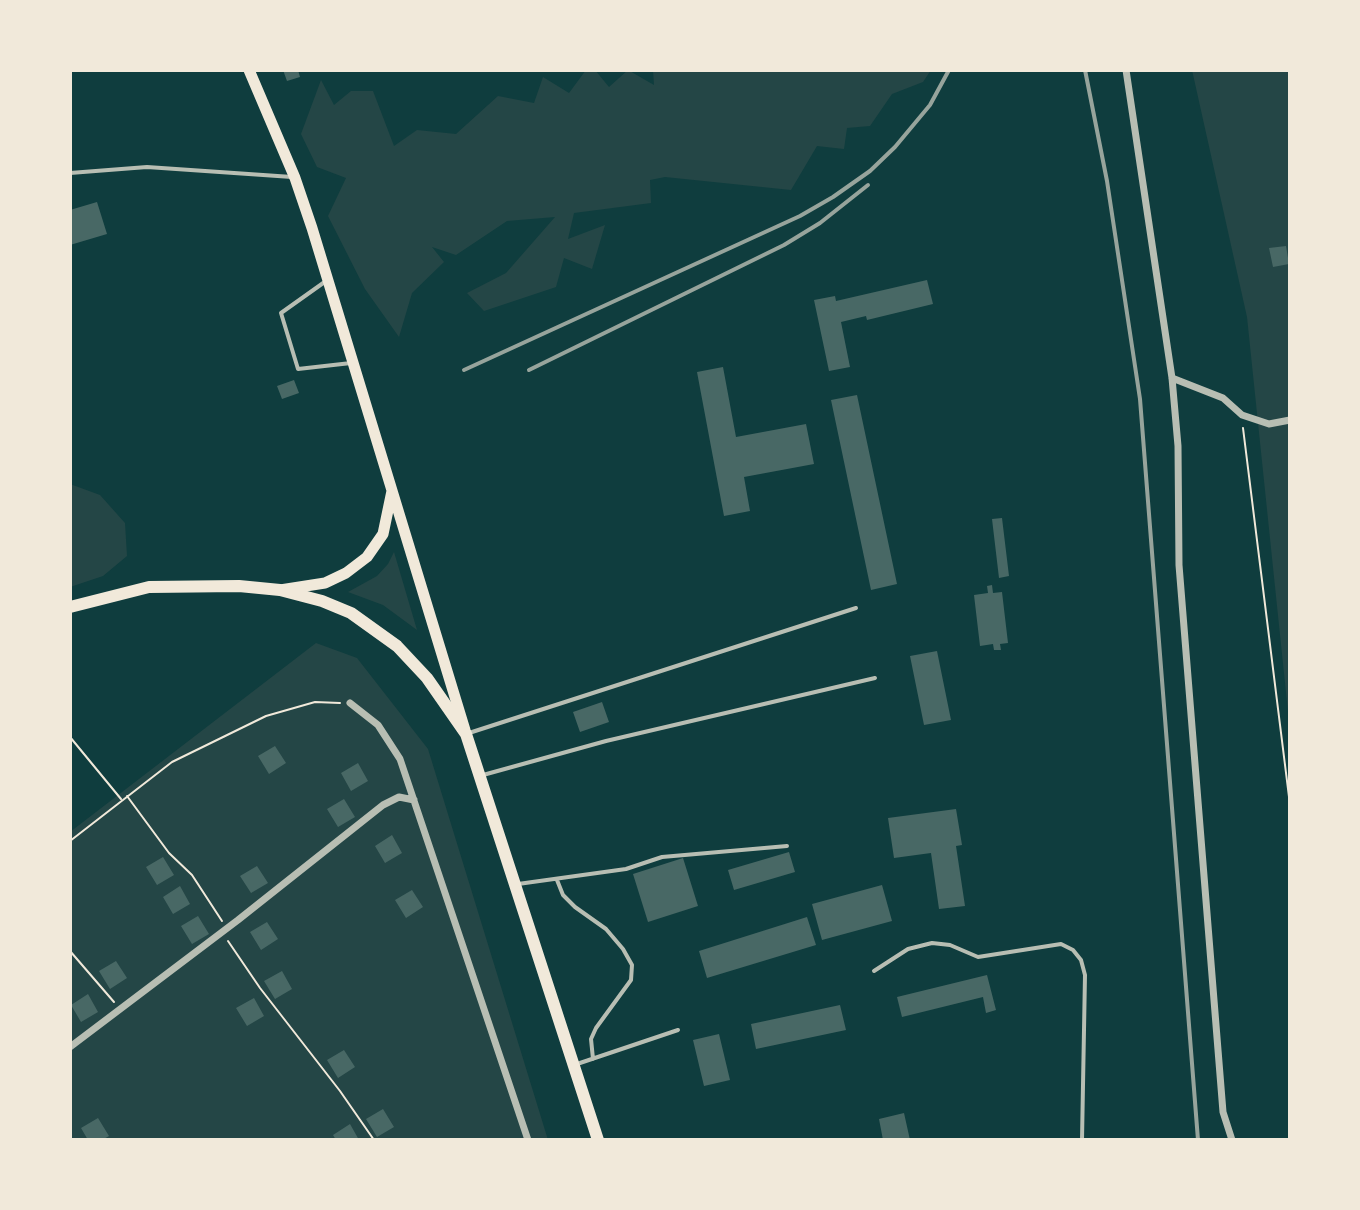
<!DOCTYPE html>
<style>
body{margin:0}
#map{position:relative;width:1360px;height:1210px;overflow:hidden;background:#0f3d3e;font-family:Roboto,sans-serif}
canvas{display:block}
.frame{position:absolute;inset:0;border:72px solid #f1e9da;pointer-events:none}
</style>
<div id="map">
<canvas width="1360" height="1210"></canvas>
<div class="frame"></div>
</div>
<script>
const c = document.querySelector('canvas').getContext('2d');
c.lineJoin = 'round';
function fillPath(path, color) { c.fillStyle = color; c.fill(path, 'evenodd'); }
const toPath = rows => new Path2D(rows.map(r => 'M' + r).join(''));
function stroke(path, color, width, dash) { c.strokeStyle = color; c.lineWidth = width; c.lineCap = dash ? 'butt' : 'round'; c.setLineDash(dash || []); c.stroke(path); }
fillPath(toPath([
 [586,70,595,70,609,87,628,70,654,85,653,70,931,70,923,82,892,94,870,126,847,128,844,149,817,146,791,190,665,177,650,180,651,203,574,213,568,239,605,225,592,269,564,258,556,287,484,311,467,293,506,273,555,217,507,221,456,255,432,247,444,262,412,293,399,337,365,289,328,216,346,178,317,167,301,134,321,80,334,105,351,91,373,91,394,146,417,130,456,134,498,96,534,103,543,77,569,93],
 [1192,70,1290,70,1290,731,1247,317],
 [70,484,100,495,125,523,127,556,103,576,70,587],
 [394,552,417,630,383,605,348,592,377,576,388,564],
 [316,643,357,658,428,749,548,1140,70,1140,70,832]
]), '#244646');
fillPath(toPath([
 [283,70,298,70,300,77,287,81],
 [97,202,107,234,70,245,70,210],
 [1286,246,1289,264,1273,267,1269,248],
 [927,280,933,304,867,320,866,316,841,322,850,367,829,371,814,300,835,296,836,301],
 [723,367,736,437,806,424,814,464,744,477,750,511,724,516,697,372],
 [294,380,299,393,282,399,277,386],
 [857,395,897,584,871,590,831,400],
 [1002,518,1009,576,999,578,992,519],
 [992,585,993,593,1002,592,1008,643,1000,644,1001,650,994,650,993,644,980,646,974,595,988,593,987,586],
 [937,651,951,720,924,725,910,656],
 [602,702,609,722,580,732,573,712],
 [275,746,286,763,269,774,258,756],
 [358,763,368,781,351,791,341,773],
 [344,799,355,817,338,827,327,809],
 [956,809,962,845,956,846,965,906,939,909,931,853,894,858,888,818],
 [392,835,402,853,385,863,375,846],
 [789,852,795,872,734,890,728,870],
 [163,857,174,875,157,885,146,867],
 [683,858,698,906,648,922,633,874],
 [257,866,268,883,251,893,240,876],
 [882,885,892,921,822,940,812,904],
 [180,886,190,904,173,914,163,897],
 [412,890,423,907,406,918,395,900],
 [198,916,209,934,192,944,181,926],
 [807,917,816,945,707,978,699,951],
 [267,922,278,939,261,950,250,932],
 [116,961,127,978,110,989,99,971],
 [282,971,292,989,275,999,264,981],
 [987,975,996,1010,986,1013,983,997,902,1017,897,997],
 [88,994,98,1012,81,1022,71,1005],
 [254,998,264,1016,247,1026,236,1008],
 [840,1005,846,1030,756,1049,751,1024],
 [719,1034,730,1080,704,1086,693,1040],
 [344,1050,355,1067,338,1078,327,1060],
 [383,1109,394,1127,377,1137,366,1119],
 [904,1113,910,1140,883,1140,879,1119],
 [98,1118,109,1136,102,1140,88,1140,81,1128],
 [350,1124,359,1140,336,1140,333,1135]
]), '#486865');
stroke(toPath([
 [1243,428,1290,805],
 [70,737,121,799],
 [127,796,169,853,192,875,222,921],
 [70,841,172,762,266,716,315,702,340,703],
 [228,941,260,988,340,1091,374,1140],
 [70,951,114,1002]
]), '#f1e9da', 2);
stroke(toPath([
 [70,173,147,167,292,177],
 [326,281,281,313,298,369,351,363],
 [469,733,856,608],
 [483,775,606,741,875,678],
 [557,880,563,895,575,907,606,929,623,949,632,965,631,980,596,1028,591,1039,593,1059],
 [518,884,626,869,662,857,787,846],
 [874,971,908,949,932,943,950,945,978,957,1061,944,1073,950,1081,960,1085,975,1082,1140],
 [577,1064,678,1030]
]), '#b8beb3', 4);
stroke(toPath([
 [1126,70,1172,378,1178,446,1179,565,1223,1112,1232,1140],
 [1172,378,1223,398,1242,415,1269,424,1290,420],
 [350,703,378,725,400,759,528,1140],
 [70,1047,238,920,383,805,399,797,414,800]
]), '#b8beb3', 7);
stroke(toPath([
 [249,70,295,178,312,228,465,730],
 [280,590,325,583,346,573,367,557,383,534,392,491]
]), '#f1e9da', 11);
stroke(toPath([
 [70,607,149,587,239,586,280,590,322,601,351,613,397,646,427,678,466,734,598,1140]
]), '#f1e9da', 12);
stroke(toPath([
 [1085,70,1107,181,1140,399,1198,1140],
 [464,370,800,216,833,197,870,171,895,147,930,105,949,70],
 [529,370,784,245,820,223,868,185]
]), '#97a49c', 4);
</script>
